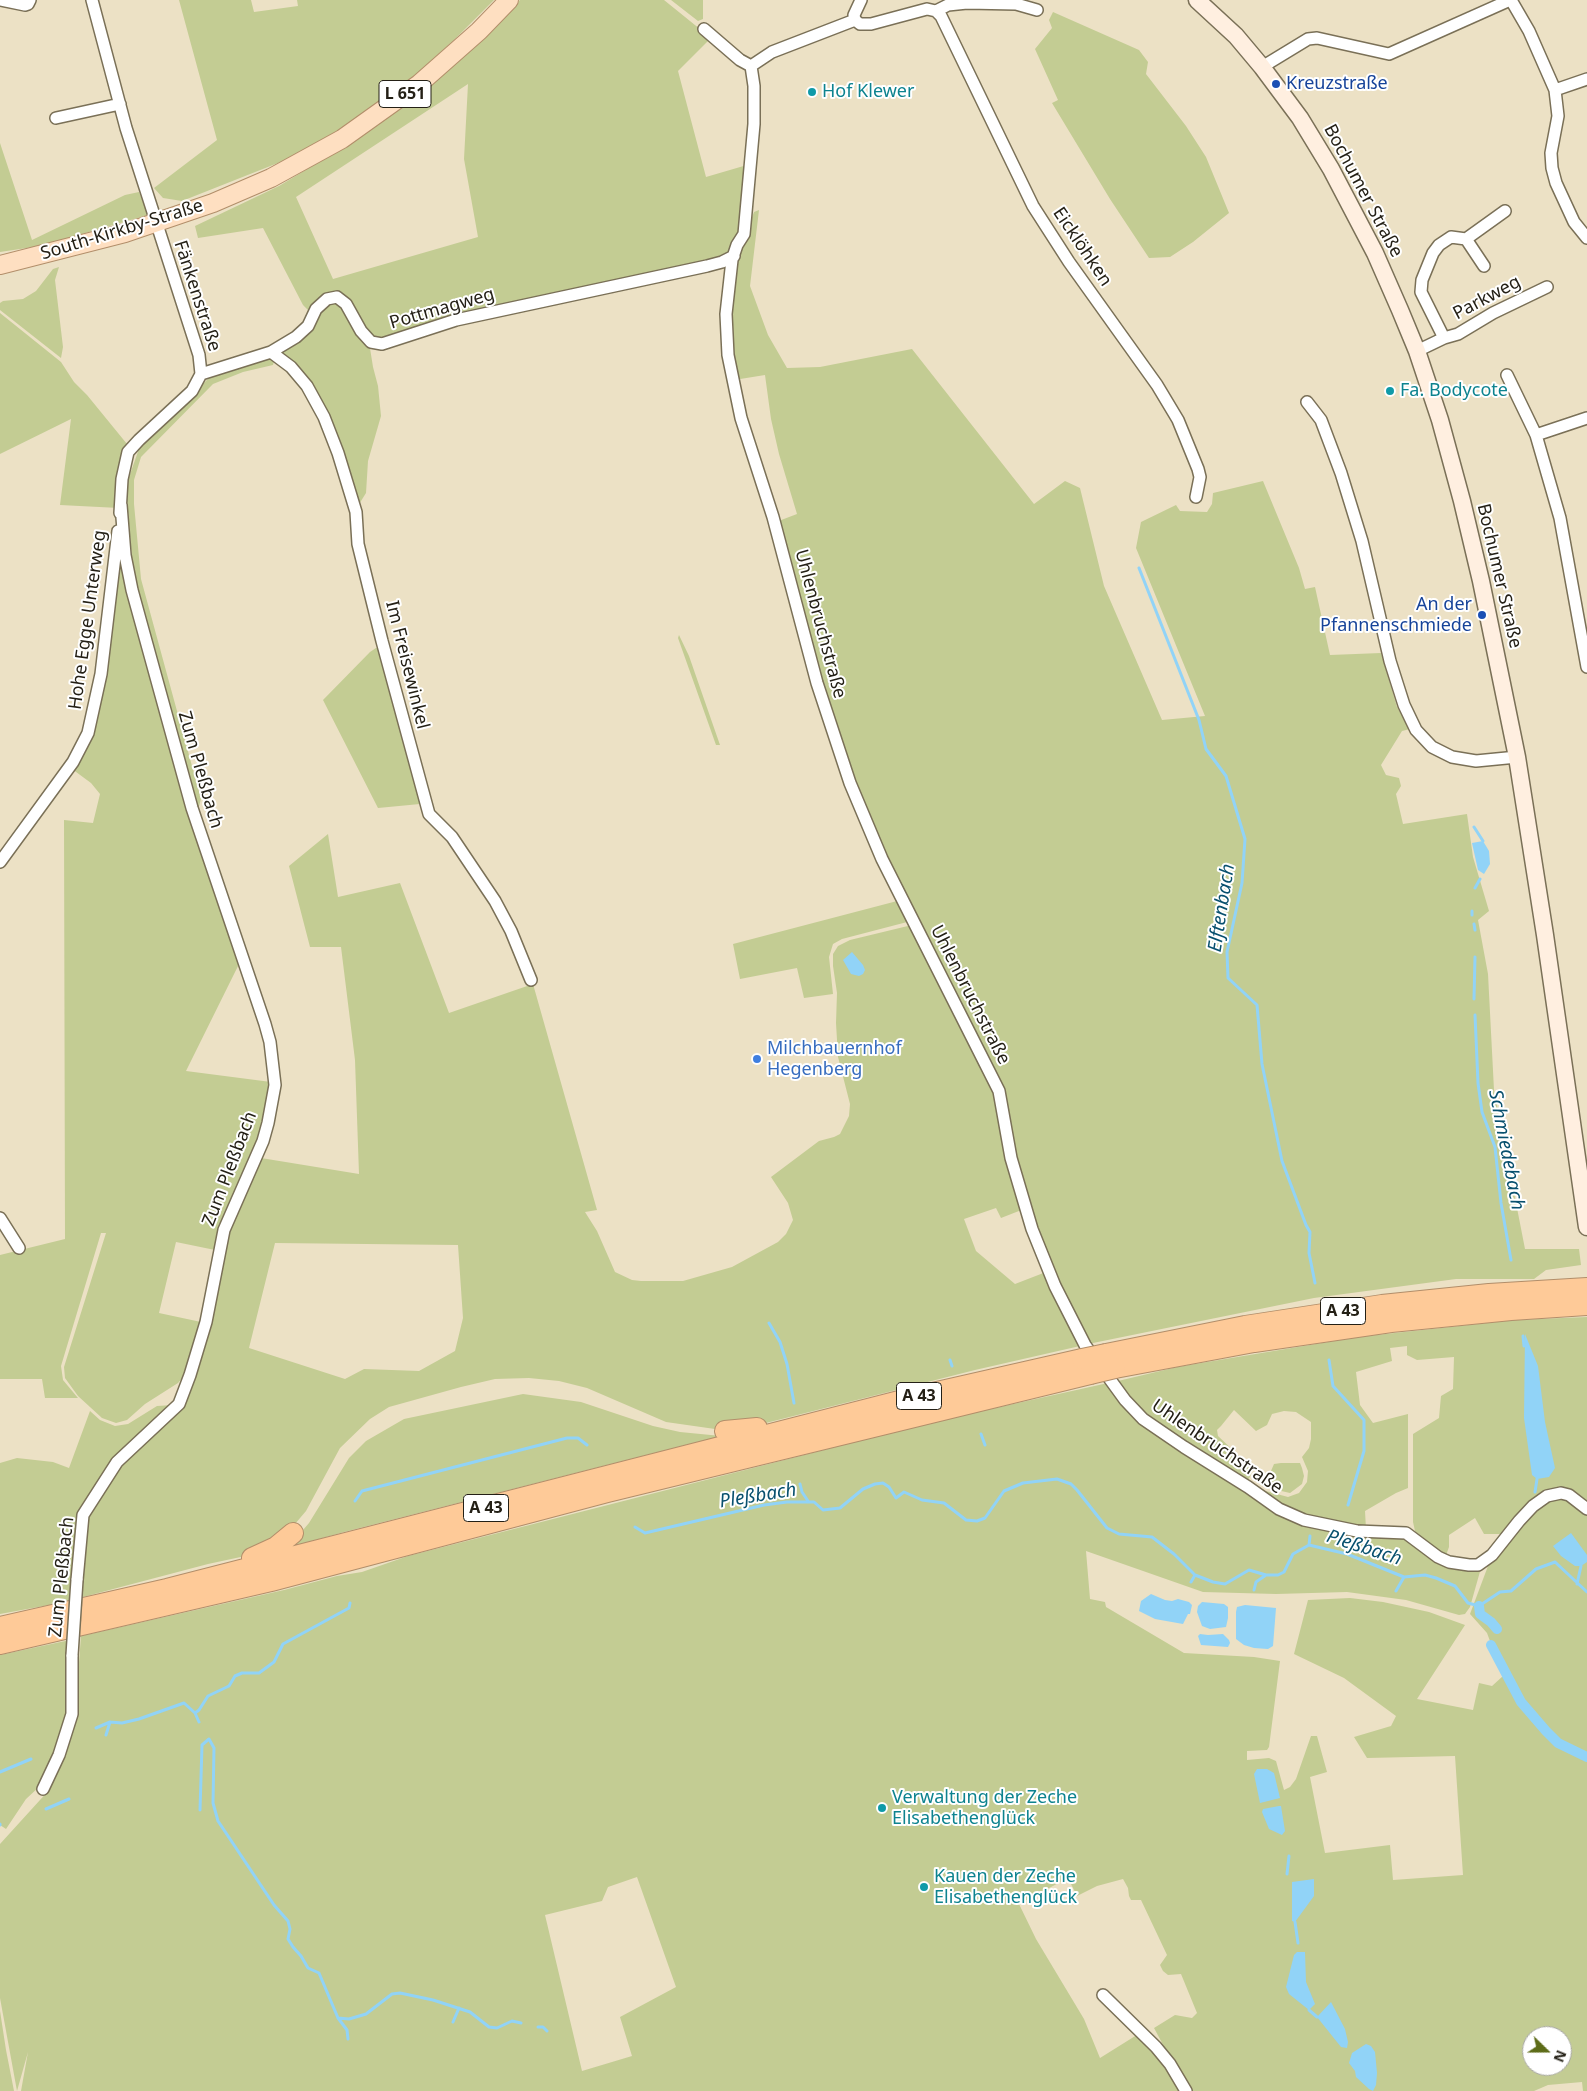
<!DOCTYPE html>
<meta charset="utf-8">
<style>
body{margin:0}
#map{position:relative;width:1587px;height:2091px;overflow:hidden;background:#ece1c5;font-family:"Noto Sans",sans-serif}
canvas{display:block}
.north{position:absolute;left:1522px;top:2026px;width:50px;height:50px;box-sizing:border-box;background:#fff;border:1px solid #a7a6a2;border-radius:50%;rotate:112deg;font-size:14px;font-weight:700;line-height:20px;text-align:center;color:#242016}
.north::after{content:'';display:block;margin:auto;width:18px;height:22px;background:#5d6c18;clip-path:polygon(50% 0,100% 100%,50% 72%,0 100%)}
</style>
<div id="map">
<canvas width="1587" height="2091"></canvas>
<div class="north">N</div>
</div>
<script>
const c = document.querySelector('canvas').getContext('2d');
c.lineJoin = 'round';
function fillPath(path, color) { c.fillStyle = color; c.fill(path, 'evenodd'); }
const toPath = rows => new Path2D(rows.map(r => 'M' + r).join(''));
function stroke(path, color, width, dash) { c.strokeStyle = color; c.lineWidth = width; c.lineCap = dash ? 'butt' : 'round'; c.setLineDash(dash || []); c.stroke(path); }
function write(font, color, halo, rows, align = 'center') {
  c.font = font + ' "Noto Sans",sans-serif'; c.lineWidth = 4; c.setLineDash([]); c.textBaseline = 'middle'; c.strokeStyle = halo; c.fillStyle = color; for (const [text, x, y, turn = 0] of rows) {
    c.save(); c.translate(x, y); c.rotate((+turn || 0) * Math.PI / 180); c.textAlign = isNaN(turn) ? turn : align; if (halo) c.strokeText(text, 0, 0); c.fillText(text, 0, 0); c.restore();
  }
}
fillPath(toPath([
 [179,0,251,0,254,12,298,6,297,0,494,0,455,39,410,80,337,131,283,161,182,201,163,198,154,188,217,140],
 [520,0,664,0,711,38,678,71,706,177,747,165,742,230,734,246,724,255,712,261,369,342,373,367,378,386,381,416,368,461,366,493,356,509,327,415,271,348,282,344,308,321,312,314,303,305,263,228,198,238,195,226,279,186,364,135,442,74],
 [468,84,464,159,478,237,333,279,296,197],
 [671,0,703,0,703,19,698,21],
 [1053,12,1139,50,1148,62,1146,74,1186,126,1206,157,1229,213,1193,242,1170,257,1149,258,1110,199,1052,103,1058,100,1035,49,1052,28,1049,20],
 [0,143,32,240,125,195,139,192,148,215,40,246,0,252],
 [759,210,750,286,768,335,787,368,820,367,912,349,1034,504,1065,481,1080,488,1104,586,1162,720,1205,716,1136,548,1141,522,1176,505,1180,511,1207,512,1212,504,1213,493,1263,481,1299,568,1305,589,1315,587,1330,655,1381,653,1397,707,1410,729,1402,731,1381,765,1386,775,1399,778,1401,786,1396,794,1403,824,1467,814,1473,857,1489,911,1478,920,1488,974,1494,1090,1525,1249,1579,1249,1581,1265,1546,1270,1534,1279,1456,1279,1314,1298,1088,1344,1058,1284,1036,1226,1008,1129,1009,1111,996,1080,875,838,855,780,840,745,776,522,797,514,779,454,771,419,765,375,734,380,728,343,736,260,754,212],
 [59,267,55,280,63,347,61,358,0,310,0,303,3,301,23,299,36,291,53,269],
 [0,313,61,362,74,382,87,395,127,444,119,508,60,505,71,419,0,454],
 [275,357,273,365,243,372,213,384,141,457,134,480,134,504,141,579,201,799,196,817,136,587,132,558,127,501,128,480,140,446,211,376],
 [117,561,124,561,241,960,186,1071,271,1082,266,1123,215,1250,176,1242,159,1313,201,1322,186,1374,178,1383,145,1404,127,1420,116,1423,102,1418,78,1396,65,1378,64,1367,106,1233,101,1233,61,1366,63,1380,78,1398,45,1398,42,1379,0,1379,0,1255,65,1239,64,820,93,823,100,794,91,783,72,769,87,744],
 [679,635,689,656,720,745,716,745,678,638],
 [376,648,380,648,422,802,420,804,378,808,323,700,370,652],
 [328,834,338,897,400,883,449,1013,533,984,597,1210,585,1212,597,1231,615,1272,632,1280,641,1281,683,1281,732,1267,778,1242,786,1234,793,1220,788,1203,771,1177,819,1141,834,1137,840,1134,849,1116,850,1104,838,1057,836,1023,837,993,833,966,833,954,838,946,850,940,912,925,992,1081,1024,1209,1001,1218,996,1208,964,1219,976,1251,1015,1284,1046,1272,1076,1341,1080,1346,975,1370,758,1425,738,1428,715,1429,666,1422,587,1388,559,1381,529,1378,495,1379,461,1387,389,1407,370,1419,340,1448,306,1511,289,1531,250,1555,208,1564,83,1597,84,1515,118,1463,181,1404,229,1232,261,1158,359,1174,355,1060,341,947,310,947,289,866],
 [275,1243,458,1245,463,1318,455,1351,419,1371,364,1369,345,1379,249,1348],
 [901,900,911,921,842,939,833,944,829,957,833,994,804,998,797,968,740,979,733,944],
 [1587,1317,1587,1504,1565,1489,1503,1534,1484,1534,1475,1518,1449,1535,1449,1547,1445,1558,1426,1544,1415,1531,1413,1522,1413,1434,1439,1418,1441,1396,1453,1389,1454,1357,1417,1360,1407,1355,1407,1346,1390,1348,1392,1361,1356,1372,1360,1405,1373,1423,1408,1414,1408,1488,1396,1493,1365,1511,1366,1529,1291,1514,1262,1490,1288,1497,1299,1493,1307,1482,1308,1471,1302,1457,1309,1448,1311,1439,1311,1422,1296,1412,1284,1411,1272,1414,1267,1425,1256,1431,1234,1410,1221,1426,1217,1430,1218,1436,1253,1469,1248,1481,1141,1415,1118,1381,1177,1367,1358,1337,1514,1320],
 [1108,1383,1112,1392,1138,1418,1284,1515,1406,1538,1422,1548,1481,1568,1470,1607,1465,1614,1459,1615,1406,1600,1347,1592,1276,1594,1203,1592,1086,1551,1090,1599,1105,1602,1106,1607,1184,1653,1254,1657,1280,1661,1269,1747,1267,1750,1247,1751,1247,1760,1269,1758,1276,1761,1284,1790,1290,1787,1296,1779,1311,1736,1317,1736,1327,1772,1310,1777,1325,1853,1390,1845,1393,1880,1463,1875,1455,1756,1367,1758,1354,1737,1391,1726,1396,1716,1344,1678,1294,1654,1308,1600,1350,1598,1383,1602,1429,1612,1465,1625,1417,1699,1473,1710,1479,1683,1492,1686,1503,1676,1487,1633,1470,1614,1488,1566,1508,1538,1534,1510,1552,1498,1566,1498,1577,1505,1587,1515,1587,2091,1583,2091,1582,2082,1548,2085,1534,2091,1188,2091,1154,2028,1175,2015,1192,2018,1197,2013,1181,1974,1168,1975,1163,1971,1160,1965,1167,1955,1141,1900,1131,1900,1129,1896,1128,1888,1123,1879,1097,1886,1077,1896,1068,1878,1019,1904,1036,1939,1084,2019,1100,2058,1140,2033,1184,2091,21,2091,28,2052,17,2091,0,1998,0,1844,50,1789,75,1715,81,1636,284,1590,337,1576,362,1572,408,1556,941,1420],
 [637,1877,676,1987,620,2017,632,2056,582,2071,545,1915,602,1901,608,1887],
 [1532,2036,1562,2036,1562,2066,1532,2066],
 [523,1394,581,1402,653,1426,680,1432,721,1436,344,1532,280,1550,297,1537,309,1523,349,1458,366,1441,404,1419],
 [173,1405,82,1513,71,1601,0,1614,0,1463,17,1458,53,1462,69,1468,90,1411,100,1420,115,1426,128,1424,157,1406],
 [1281,1463,1300,1463,1302,1468,1304,1476,1302,1484,1290,1493,1264,1487,1274,1464],
 [70,1640,70,1705,56,1756,39,1787,26,1799,6,1829,0,1825,0,1655],
 [0,2011,6,2050,14,2091,0,2091]
]), '#c3cc93');
fillPath(toPath([
 [1483,841,1489,851,1490,864,1484,874,1478,870,1472,843],
 [852,952,863,965,865,970,863,974,859,976,851,974,843,960],
 [1525,1334,1538,1366,1545,1422,1555,1468,1549,1477,1537,1479,1532,1475,1524,1418],
 [1571,1533,1587,1555,1587,1562,1581,1566,1575,1566,1561,1556,1553,1546],
 [1151,1594,1165,1600,1172,1601,1178,1599,1189,1602,1192,1605,1190,1614,1188,1614,1183,1624,1155,1619,1139,1611,1141,1601],
 [1202,1602,1224,1604,1228,1607,1228,1618,1226,1627,1210,1629,1202,1626,1197,1612,1198,1606],
 [1245,1605,1276,1608,1273,1646,1268,1649,1254,1648,1244,1645,1236,1639,1236,1612,1237,1607],
 [1200,1634,1208,1635,1223,1634,1229,1640,1230,1643,1228,1647,1201,1645,1198,1636],
 [1257,1769,1267,1769,1274,1773,1280,1798,1260,1803,1254,1774],
 [1279,1806,1281,1806,1285,1831,1282,1835,1269,1829,1262,1812,1263,1809],
 [1314,1879,1314,1896,1295,1922,1292,1921,1292,1882],
 [1297,1952,1305,1952,1306,1982,1315,2004,1309,2010,1289,1994,1286,1987,1294,1955],
 [1331,2002,1345,2029,1348,2042,1347,2048,1341,2047,1317,2017],
 [1366,2044,1371,2046,1375,2052,1377,2073,1376,2085,1373,2091,1369,2089,1356,2077,1355,2071,1349,2063,1352,2053]
]), '#91d3f7');
stroke(toPath([
 [1139,568,1199,720,1206,749,1226,776,1245,839,1242,883,1227,952,1228,978,1257,1005,1262,1064,1282,1161,1306,1225,1310,1232,1309,1253,1315,1283],
 [1474,827,1483,841],
 [1475,888,1480,879],
 [1472,911,1472,915],
 [1474,924,1475,930],
 [1474,999,1475,957],
 [1475,1015,1478,1083,1482,1112,1495,1147,1501,1203,1511,1260],
 [769,1323,780,1342,787,1364,794,1403],
 [1523,1336,1524,1346],
 [950,1360,952,1366],
 [1329,1360,1333,1386,1364,1420,1364,1451,1348,1505],
 [981,1434,985,1445],
 [800,1484,802,1492,808,1501],
 [1535,1492,1537,1479],
 [355,1501,362,1491,567,1438,578,1438,587,1445],
 [635,1527,645,1533,764,1505,787,1502,814,1502,823,1510,840,1508,863,1489,875,1484,883,1483,889,1487,896,1498,904,1492,922,1500,944,1503,966,1520,977,1521,985,1518,1004,1491,1023,1483,1057,1479,1071,1484,1077,1490,1107,1528,1119,1534,1152,1537,1174,1554,1195,1575,1213,1582,1225,1584,1249,1570,1266,1575,1278,1575,1284,1572,1293,1554,1309,1545,1347,1554,1404,1577,1425,1575,1436,1578,1455,1586,1468,1603,1479,1606,1500,1592,1511,1591,1536,1569,1555,1562,1587,1592],
 [1309,1545,1310,1536],
 [1191,1582,1195,1575],
 [1577,1584,1581,1566],
 [1254,1590,1256,1582,1266,1575],
 [1396,1591,1404,1577],
 [195,1713,199,1722],
 [96,1728,110,1722,122,1723,139,1719,184,1703,195,1713,199,1710,208,1696,229,1686,235,1676,242,1673,259,1673,274,1662,283,1644,349,1608,350,1603],
 [106,1735,110,1722],
 [0,1772,31,1759],
 [46,1809,69,1799],
 [200,1810,202,1745,209,1739,214,1748,213,1803,218,1821,274,1905,288,1921,290,1929,288,1939,293,1947,301,1956,308,1968,319,1973,338,2018,349,2019,366,2014,392,1994,400,1993,433,2000,470,2012,489,2027,497,2028,512,2021,521,2023],
 [0,1825,0,1824],
 [1287,1874,1289,1856],
 [1295,1922,1298,1943],
 [1309,2010,1317,2017],
 [338,2018,347,2030,348,2039],
 [453,2022,459,2008],
 [538,2027,543,2027,547,2031]
]), '#91d3f7', 3);
stroke(toPath([
 [1479,1606,1480,1614,1491,1622,1497,1629],
 [1491,1645,1521,1702,1546,1731,1558,1743,1587,1757]
]), '#91d3f7', 10);
const street = toPath([
 [1,0,25,5,28,4,30,0],
 [92,0,126,128,199,355,201,374,192,391,139,440,128,452,122,479,120,513],
 [1511,0,1529,31,1555,90,1558,116,1551,153,1552,168,1556,183,1574,222,1587,238],
 [936,11,941,16,1033,206,1069,262,1157,385,1178,420,1198,469,1200,477,1196,497],
 [855,20,860,24,871,24,927,9,936,11,948,5,967,3,1016,4,1037,10],
 [704,29,740,60,751,66,772,52,855,20,854,15,861,0],
 [751,66,754,86,754,124,744,234,737,245,732,260,726,314,728,355,741,418,773,517,817,683,850,783,882,859,999,1091,1011,1158,1032,1229,1055,1286,1085,1345,1125,1400,1143,1419,1184,1447,1248,1487,1279,1509,1304,1520,1357,1531,1406,1533,1438,1557,1449,1562,1469,1565,1478,1565,1492,1555,1519,1521,1533,1506,1547,1496,1561,1493,1569,1495,1587,1509],
 [1262,67,1308,39,1317,38,1389,54,1510,0],
 [1555,90,1587,79],
 [56,118,120,104],
 [1466,239,1484,266],
 [1444,338,1421,292,1422,280,1433,253,1439,245,1451,237,1466,239,1505,211],
 [1417,351,1444,338,1458,334,1493,313,1547,287],
 [271,352,291,367,307,386,324,417,338,453,356,512,358,544,382,641,429,814,452,837,495,901,511,931,531,980],
 [201,374,271,352,296,337,308,326,316,309,327,299,337,297,346,304,361,331,371,342,382,344,456,320,707,266,722,262,734,256],
 [1507,375,1536,435],
 [1307,402,1321,420,1341,473,1362,541,1390,661,1404,705,1416,730,1432,747,1452,757,1476,761,1517,757],
 [1587,418,1536,435,1560,518,1587,667],
 [0,862,73,762,88,733,101,674,118,531],
 [0,1218,19,1248],
 [77,1580,83,1515,117,1462,179,1404,190,1375,206,1322,224,1230,263,1141,268,1123,275,1085,270,1042,265,1024,192,808,132,590,125,555,121,505],
 [43,1789,59,1755,72,1714,72,1655],
 [1103,1995,1156,2047,1170,2064,1186,2091]
]);
const secondary = toPath([
 [1197,0,1236,36,1262,67,1300,118,1331,169,1375,253,1400,310,1417,351,1440,420,1462,501,1481,581,1517,757,1545,935,1587,1227]
]);
const primary = toPath([
 [0,265,125,233,213,203,271,178,342,139,419,84,479,31,509,0]
]);
const highway = toPath([
 [1106,1354,1245,1326,1382,1305,1489,1294,1587,1288],
 [1115,1368,1254,1342,1391,1322,1511,1310,1587,1305],
 [725,1431,757,1428],
 [252,1558,276,1547,293,1533],
 [0,1627,167,1589,915,1397,1082,1359],
 [0,1644,271,1581,607,1492,1090,1374]
]);
stroke(street, '#7a7057', 14);
stroke(secondary, '#7a7057', 19);
stroke(primary, '#b28e6a', 20);
stroke(highway, '#b28e6a', 22);
stroke(street, '#fff', 11);
stroke(secondary, '#ffefe0', 16);
stroke(primary, '#fedfc1', 18);
stroke(highway, '#feca98', 20);
const streetBridge = toPath([
 [72,1655,77,1580]
]);
const highwayBridge = toPath([
 [1082,1359,1106,1354],
 [1090,1374,1115,1368]
]);
stroke(streetBridge, '#7a7057', 14, []);
stroke(highwayBridge, '#b28e6a', 22, []);
stroke(streetBridge, '#fff', 11);
stroke(highwayBridge, '#feca98', 20);
for (const [x, y, r, color] of [
 [1276,84,5,"#1a4fb4"],
 [812,92,5,"#0f9aa8"],
 [1390,391,5,"#0f9aa8"],
 [1482,615,5,"#1a4fb4"],
 [757,1059,5,"#3f7fe0"],
 [882,1808,5,"#0f9aa8"],
 [924,1887,5,"#0f9aa8"]
]) { const dot = new Path2D(); dot.arc(x, y, r, 0, 2 * Math.PI); c.fillStyle = color; c.fill(dot); stroke(dot, '#fff', 2); }
for (const [x, y, w] of [
 [405,94,52],
 [1343,1311,45],
 [919,1396,45],
 [486,1508,45]
]) { const box = new Path2D(); box.roundRect(x - w / 2, y - 13.5, w, 27, 4); c.fillStyle = '#fff'; c.fill(box); stroke(box, '#242016', 1); }
write('bold 16px', '#242016', null, [
 ["L 651",405,94],
 ["A 43",1343,1311],
 ["A 43",919,1396],
 ["A 43",486,1508]
]);
write('18px', '#164399', '#fff', [
 ["Kreuzstraße",1286,84],
 ["An der",1472,605,"right"],
 ["Pfannenschmiede",1472,626,"right"]
], 'left');
write('18px', '#0d838f', '#fff', [
 ["Hof Klewer",822,92],
 ["Fa. Bodycote",1400,391],
 ["Verwaltung der Zeche",892,1798],
 ["Elisabethenglück",892,1819],
 ["Kauen der Zeche",934,1877],
 ["Elisabethenglück",934,1898]
], 'left');
write('18px', '#242016', '#fff', [
 ["Bochumer Straße",1363,191,62],
 ["South-Kirkby-Straße",122,230,-17],
 ["Eicklöhken",1082,247,56],
 ["Fänkenstraße",197,296,72],
 ["Parkweg",1487,298,-28],
 ["Pottmagweg",442,309,-16],
 ["Bochumer Straße",1499,576,77],
 ["Hohe Egge Unterweg",88,620,-82],
 ["Uhlenbruchstraße",820,624,75],
 ["Im Freisewinkel",407,665,76],
 ["Zum Pleßbach",200,770,74],
 ["Uhlenbruchstraße",970,995,63],
 ["Zum Pleßbach",230,1169,-69],
 ["Uhlenbruchstraße",1217,1447,34],
 ["Zum Pleßbach",62,1577,-84]
]);
write('18px', '#366cbe', '#fff', [
 ["Milchbauernhof",767,1049],
 ["Hegenberg",767,1070]
], 'left');
write('italic 19px', '#08506e', '#fff', [
 ["Elftenbach",1222,908,-81],
 ["Schmiedebach",1506,1150,79],
 ["Pleßbach",758,1496,-9],
 ["Pleßbach",1364,1548,18]
]);
</script>
